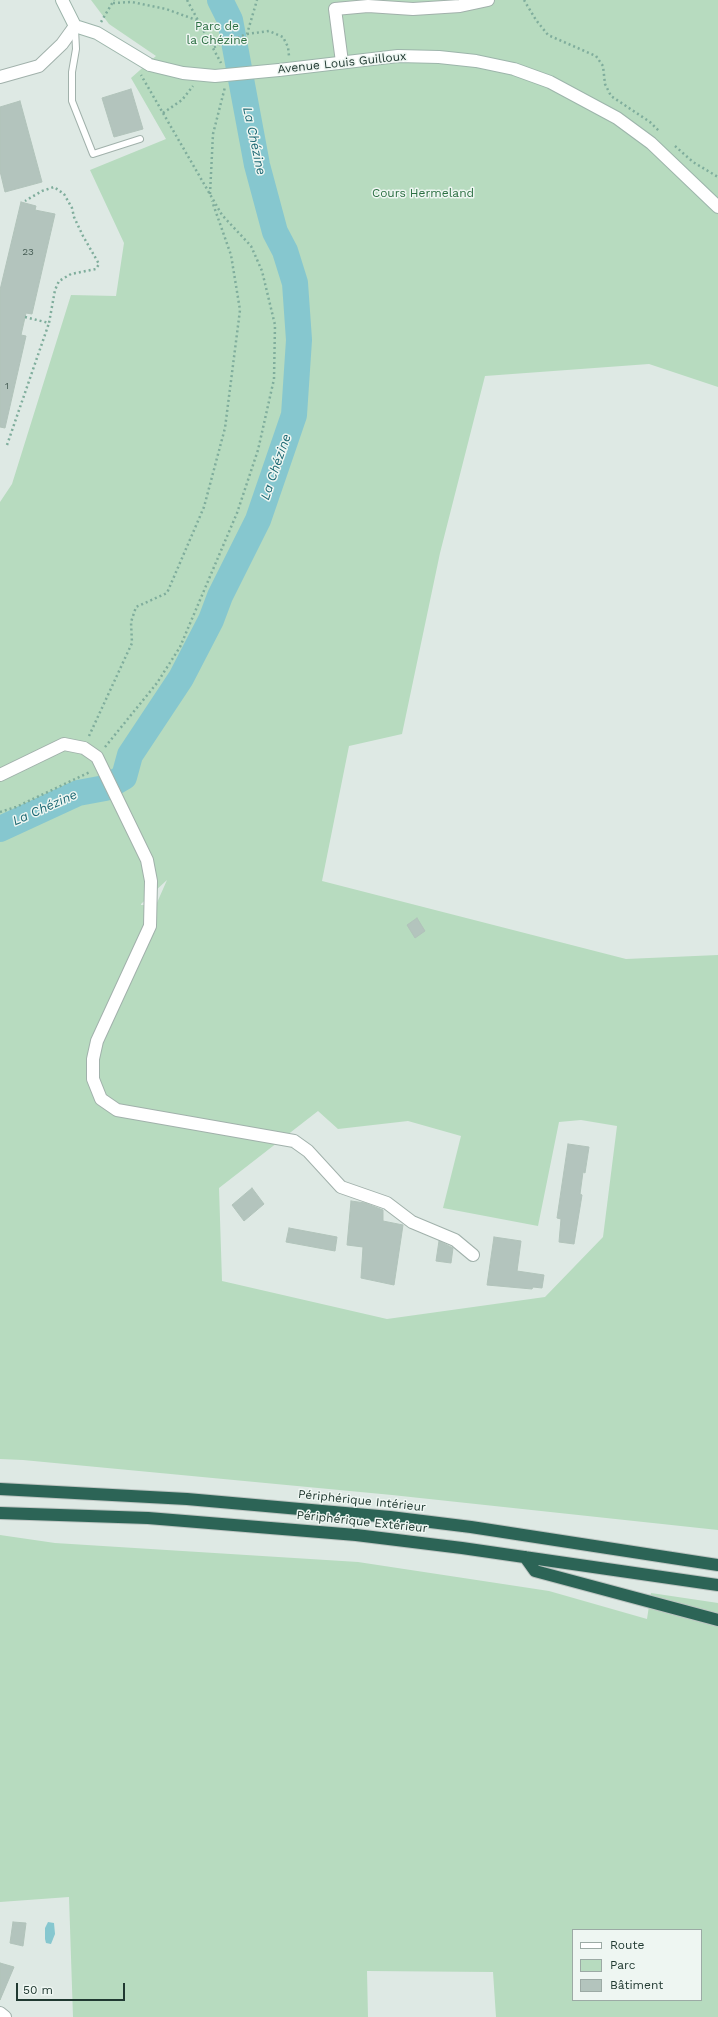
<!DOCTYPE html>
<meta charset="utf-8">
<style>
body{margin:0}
#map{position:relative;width:718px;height:2017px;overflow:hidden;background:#dee9e4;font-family:"Work Sans",sans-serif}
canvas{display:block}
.legend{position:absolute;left:572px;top:1929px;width:130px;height:72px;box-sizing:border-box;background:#eef6f2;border:1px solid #9caaa5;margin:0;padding:5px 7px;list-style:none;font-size:12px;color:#203931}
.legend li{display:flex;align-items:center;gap:8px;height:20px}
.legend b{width:20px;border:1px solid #9caaa5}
.scale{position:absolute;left:16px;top:1983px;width:109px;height:18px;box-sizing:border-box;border:2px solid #203931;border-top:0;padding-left:5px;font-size:12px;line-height:14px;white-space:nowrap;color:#203931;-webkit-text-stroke:3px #eef6f2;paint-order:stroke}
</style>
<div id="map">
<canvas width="718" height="2017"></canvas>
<ul class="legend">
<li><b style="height:5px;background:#fff"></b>Route</li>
<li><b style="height:11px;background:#b7dbbf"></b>Parc</li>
<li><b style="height:11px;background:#b3c4bd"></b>Bâtiment</li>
</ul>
<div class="scale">50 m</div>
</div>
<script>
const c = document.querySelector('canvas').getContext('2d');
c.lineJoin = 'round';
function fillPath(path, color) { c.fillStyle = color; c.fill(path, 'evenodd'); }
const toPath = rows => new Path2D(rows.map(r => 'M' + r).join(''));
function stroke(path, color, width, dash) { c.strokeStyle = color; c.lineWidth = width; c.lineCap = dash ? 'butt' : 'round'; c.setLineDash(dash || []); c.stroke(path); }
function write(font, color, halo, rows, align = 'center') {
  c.font = font + ' "Work Sans",sans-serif'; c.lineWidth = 3; c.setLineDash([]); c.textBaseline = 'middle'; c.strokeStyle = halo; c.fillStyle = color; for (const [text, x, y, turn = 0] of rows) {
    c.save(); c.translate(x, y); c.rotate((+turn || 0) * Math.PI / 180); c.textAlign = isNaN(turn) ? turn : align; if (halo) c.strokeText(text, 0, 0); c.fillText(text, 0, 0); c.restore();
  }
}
fillPath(toPath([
 [91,0,718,0,718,387,649,364,485,376,440,553,402,734,349,746,322,881,626,959,718,955,718,1530,392,1495,23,1460,0,1459,0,502,12,484,71,295,116,296,124,243,90,170,166,139,131,78,156,56,109,24],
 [167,880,156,905,141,905,141,904],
 [318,1111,338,1129,408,1121,461,1136,443,1208,538,1226,559,1122,581,1120,617,1126,603,1237,545,1297,387,1319,222,1281,219,1188],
 [0,1535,55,1543,358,1562,549,1591,647,1619,651,1593,718,1603,718,2017,496,2017,493,1972,367,1971,368,2017,73,2017,69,1897,0,1902],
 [573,1930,701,1930,701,2000,573,2000]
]), '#b7dbbf');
fillPath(toPath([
 [48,1922,54,1923,55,1934,51,1944,46,1943,45,1939,45,1928]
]), '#86c7cf');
stroke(toPath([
 [0,829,78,793,105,788,124,777,130,755,181,678,211,620,220,596,258,520,294,415,299,340,295,283,285,251,275,232,257,165,230,20,220,0]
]), '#86c7cf', 26);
const building = toPath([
 [131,89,143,129,114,137,102,98,131,89],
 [20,101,42,182,5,192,0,171,0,107,20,101],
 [21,202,36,206,35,210,55,214,32,314,26,313,21,335,26,336,5,428,0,427,0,290,21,202],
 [417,918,425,931,415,938,407,925,417,918],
 [568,1144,589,1147,585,1173,583,1172,580,1194,582,1195,574,1244,559,1242,561,1219,557,1218,568,1144],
 [252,1188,264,1204,244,1221,232,1205,252,1188],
 [351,1201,365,1203,383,1210,383,1221,403,1225,394,1285,361,1278,363,1247,347,1245,351,1201],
 [289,1228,337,1237,335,1251,286,1242,289,1228],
 [494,1237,521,1241,517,1271,544,1275,542,1288,533,1287,532,1289,487,1285,494,1237],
 [439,1241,453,1248,451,1263,436,1261,439,1241],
 [13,1922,26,1923,23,1946,10,1943,13,1922],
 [0,1963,14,1967,0,2000,0,1963]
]);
fillPath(building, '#b3c4bd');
stroke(building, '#b1c3ba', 1);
const lane = toPath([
 [75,29,76,49,72,72,72,101,93,154,140,139]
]);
const street = toPath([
 [342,62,335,9,368,6,413,9,460,6,488,0],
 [0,77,39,66,62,44,75,26],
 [0,775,64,744,84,748,97,757,147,860,151,881,150,926,97,1041,93,1059,93,1079,101,1099,117,1110,294,1141,308,1151,341,1187,387,1203,412,1222,455,1240,473,1255],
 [0,2013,5,2017]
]);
const secondary = toPath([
 [62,0,75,26,97,33,150,65],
 [279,70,398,56,439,57,476,61,514,69,550,82,617,118,651,143,718,207]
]);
const highway = toPath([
 [0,1489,187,1499,390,1517,471,1527,718,1565],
 [0,1513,148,1518,356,1535,462,1548,718,1585],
 [525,1557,535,1571,718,1620]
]);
stroke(lane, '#a1b1ab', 8);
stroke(street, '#a1b1ab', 14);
stroke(secondary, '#9db5ab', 14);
stroke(highway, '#bcc4c1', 14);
stroke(toPath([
 [187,0,221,63],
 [524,0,536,20,548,35,596,56,603,66,605,84,611,96,650,122,660,132],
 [113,3,132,2,166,9,199,21],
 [101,22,114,0],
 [247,34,269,31,283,37,288,47,289,56],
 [214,47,247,34,257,0],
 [163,113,182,100,193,86],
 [675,146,693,162,718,177],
 [210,194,213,134,225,87],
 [25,317,49,323,55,290,59,281,71,274,96,269,99,264,83,236,74,217,72,208,64,194,54,187,42,191,25,201],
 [7,445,49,323],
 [89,736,132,643,131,622,136,607,167,593,204,507,225,428,240,310,231,255,212,201],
 [105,747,157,683,180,647,237,513,258,450,274,379,275,325,262,271,251,246,222,215,141,75],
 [0,812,16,807,90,772]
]), '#7fad9c', 2.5, [2, 3]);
stroke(lane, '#fff', 6);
stroke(street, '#fff', 12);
stroke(secondary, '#fff', 12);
stroke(highway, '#2c6456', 12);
const secondaryBridge = toPath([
 [150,65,183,73,215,76,279,70]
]);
stroke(secondaryBridge, '#9db5ab', 14, []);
stroke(secondaryBridge, '#fff', 12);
write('10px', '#455c54', null, [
 ["23",28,252],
 ["1",7,386]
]);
write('12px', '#2b6f42', '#eef6f2', [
 ["Parc de",217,26],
 ["la Chézine",217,40],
 ["Cours Hermeland",423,193]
]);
write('12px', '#203931', '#eef6f2', [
 ["Avenue Louis Guilloux",342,63,-6],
 ["Périphérique Intérieur",362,1501,6],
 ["Périphérique Extérieur",362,1522,6]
]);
write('italic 13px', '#1b6873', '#eef6f2', [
 ["La Chézine",254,141,78],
 ["La Chézine",276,467,-71],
 ["La Chézine",45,808,-24]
]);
</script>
